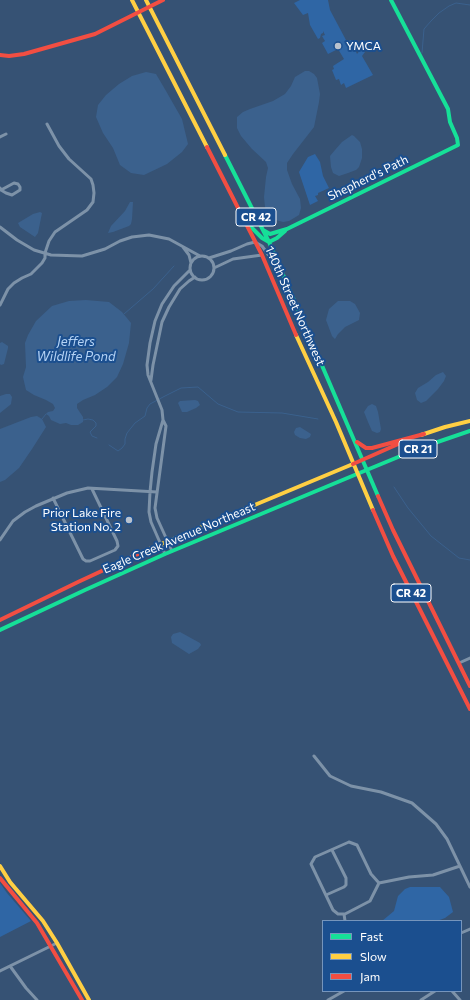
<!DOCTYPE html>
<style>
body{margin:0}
#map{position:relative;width:470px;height:1000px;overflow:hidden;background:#365274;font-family:Commissioner,sans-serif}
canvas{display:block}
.legend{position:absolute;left:322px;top:920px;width:140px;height:72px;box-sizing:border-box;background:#1b4f8f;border:1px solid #7695bc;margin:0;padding:5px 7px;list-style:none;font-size:12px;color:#fff}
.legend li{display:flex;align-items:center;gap:8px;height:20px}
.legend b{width:20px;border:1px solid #7695bc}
</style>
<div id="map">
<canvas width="470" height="1000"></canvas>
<ul class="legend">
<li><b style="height:5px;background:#16e098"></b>Fast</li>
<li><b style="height:5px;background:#ffcf43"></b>Slow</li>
<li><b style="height:5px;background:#f24e42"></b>Jam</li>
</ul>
</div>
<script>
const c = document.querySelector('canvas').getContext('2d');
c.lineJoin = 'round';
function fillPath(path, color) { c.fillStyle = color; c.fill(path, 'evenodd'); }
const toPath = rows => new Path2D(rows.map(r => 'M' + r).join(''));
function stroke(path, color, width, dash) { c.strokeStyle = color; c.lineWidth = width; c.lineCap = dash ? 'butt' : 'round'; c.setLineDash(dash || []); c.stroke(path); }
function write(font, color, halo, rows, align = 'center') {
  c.font = font + ' Commissioner,sans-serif'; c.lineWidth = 4; c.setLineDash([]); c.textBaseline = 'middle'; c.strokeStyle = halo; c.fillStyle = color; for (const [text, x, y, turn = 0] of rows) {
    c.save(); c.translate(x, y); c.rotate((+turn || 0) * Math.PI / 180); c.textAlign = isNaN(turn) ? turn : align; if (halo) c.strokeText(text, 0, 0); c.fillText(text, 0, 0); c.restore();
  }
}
fillPath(toPath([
 [300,0,328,0,330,10,347,42,351,40,357,54,361,49,365,52,362,56,373,75,346,88,344,83,341,85,339,79,336,80,332,70,334,69,333,66,344,59,338,49,328,54,322,43,325,41,322,36,325,35,323,31,323,33,321,34,320,38,318,39,310,25,308,13,303,15,294,3],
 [315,154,320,162,323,176,329,188,318,193,318,195,315,196,318,201,310,205,299,172,308,157],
 [0,883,7,893,31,921,0,937],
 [410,887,440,887,449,897,453,912,445,918,437,921,382,921,394,911,398,896,405,889]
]), '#2f66a5');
fillPath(toPath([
 [305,71,309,71,314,74,317,78,320,94,319,102,314,127,293,154,287,163,287,170,292,184,300,199,301,208,299,215,289,221,283,222,276,220,273,216,271,216,265,207,264,197,266,177,268,168,266,162,252,149,241,136,237,128,237,117,243,112,250,109,273,101,285,94,291,86,295,77],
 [146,72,156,74,166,91,182,119,188,144,182,152,167,164,144,175,131,173,120,165,113,148,103,133,96,117,98,105,106,95,119,84,132,76],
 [352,135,354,136,360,142,362,149,362,158,359,167,356,170,348,173,339,176,333,173,331,167,330,156,335,150,342,142],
 [130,202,133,202,132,219,131,224,129,226,113,232,108,233,111,226,125,211],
 [40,212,42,213,38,233,35,237,20,227,18,223,33,214],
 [86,300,109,302,122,312,131,323,129,343,123,364,117,377,107,387,95,395,83,400,77,404,77,408,83,417,83,422,78,425,71,425,66,423,60,424,51,420,49,416,46,414,48,412,53,411,55,408,53,404,46,400,34,395,26,390,23,377,26,367,25,343,28,335,36,321,52,306,69,301],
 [338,301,350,301,355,304,360,313,359,320,345,327,338,334,335,339,332,336,326,320,329,309],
 [2,342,8,346,8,348,4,364,1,365,0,364,0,343],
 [443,372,446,376,444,381,438,389,426,401,421,403,417,400,415,393,418,388,428,382,436,375],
 [6,394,10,394,12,397,11,404,10,405,0,413,0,396],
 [195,400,198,401,200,405,196,408,187,412,182,412,178,403,180,401],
 [372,404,376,406,378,412,381,429,380,432,377,433,372,431,368,422,364,412,368,406],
 [37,416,42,419,46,427,32,449,19,468,5,480,0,482,0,429,31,417],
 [300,427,311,434,310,437,306,439,300,438,295,435,294,432,296,428],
 [180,632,200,643,201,645,198,649,189,654,172,643,171,637,173,634]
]), '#3b618d');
stroke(toPath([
 [422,53,424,29,431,21,439,13,449,6,456,3,470,5],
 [124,314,153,289,174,266],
 [42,419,46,414],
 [83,420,88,419,93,420,96,423,96,426,90,432,92,436,97,438],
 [109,445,118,451,122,448,125,444,125,439,127,433,135,423,145,416,147,408,150,404,165,396,181,388,198,387,218,404,238,412,282,413,318,419],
 [394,487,408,508,431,536,459,558,470,560]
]), '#3b618d', 1);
stroke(toPath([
 [0,137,6,134],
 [0,188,1,190,6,193,12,195,20,190,20,187,18,184,14,183,1,190],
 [0,227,17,240,34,250,51,255,82,256,105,249,120,241,132,237,149,235,169,239,200,256],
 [183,247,189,255,191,263],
 '190 268a12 12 0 1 1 24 0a12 12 0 1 1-24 0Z',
 [209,258,231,251,247,244,255,242,262,246,278,268],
 [214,268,233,259,262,255],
 [0,305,8,289,14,283,22,278,31,274,42,263,45,258,45,253,49,241,55,232,87,210,93,202,94,193,93,185,91,179,69,159,59,146,47,124],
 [151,380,153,365,162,322,169,307,180,289,189,281,195,277],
 [163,420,156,444,152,472,150,492,149,512,151,522,165,554],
 [53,498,83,559,86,561,90,561,115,550,118,546,117,541,92,489],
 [0,540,13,521,25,512,36,506,67,493,88,488,157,492],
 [172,551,157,518,155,508,166,426,163,420,162,410,148,375,147,365,150,343,155,321,162,304,174,286,190,270],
 [459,663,470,658],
 [314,756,330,776,351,786,381,792,412,803,436,824,447,839,470,887],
 [349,842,357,845,371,874,379,883,370,901,345,914,338,914,333,910,311,864,315,857,349,842],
 [379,883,409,877,433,875,460,866],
 [326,895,344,887,346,885,346,878,332,850],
 [344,914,345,921],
 [461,933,470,929],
 [10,966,26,988,37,1000],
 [0,971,57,943],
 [452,991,460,1000],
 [328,1000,344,991],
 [421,1000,435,991]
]), '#7d92a8', 3);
stroke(toPath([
 [225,155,269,242,378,496],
 [249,225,262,238,269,242,277,238,285,231],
 [263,230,270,234,287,229,458,145,457,138,450,122,448,109,391,0],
 [357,474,420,448,470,431],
 [0,630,85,590,165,554,357,474]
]), '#16e098', 4);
stroke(toPath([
 [132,0,207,147],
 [146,0,225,155],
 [296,335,336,422,373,510],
 [421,435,445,427,470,421],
 [149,549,353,464],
 [0,866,10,882,43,921,57,943,89,1000]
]), '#ffcf43', 4);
stroke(toPath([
 [0,55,9,56,24,54,95,34,163,0],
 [207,147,262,255,296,335],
 [357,442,366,448,372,448,424,434],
 [353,464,405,441],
 [378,496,393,530,470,686],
 [373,510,393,556,470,709],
 [0,620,78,582,149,549],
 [0,878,37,923,82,1000]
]), '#f24e42', 4);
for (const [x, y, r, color] of [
 [338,46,4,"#b9c2ce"],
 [129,520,4,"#b9c2ce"]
]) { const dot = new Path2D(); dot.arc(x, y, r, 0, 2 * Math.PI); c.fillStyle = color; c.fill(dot); stroke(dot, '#1b4f8f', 1.5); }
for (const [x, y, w] of [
 [256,217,40],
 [418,449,38],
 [411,593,40]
]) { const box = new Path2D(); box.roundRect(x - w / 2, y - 9, w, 18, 3); c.fillStyle = '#1b4f8f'; c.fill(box); stroke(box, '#fff', 1); }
write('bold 11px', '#fff', null, [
 ["CR 42",256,217],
 ["CR 21",418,449],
 ["CR 42",411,593]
]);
write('12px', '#fff', '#1b4f8f', [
 ["YMCA",346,46],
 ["Prior Lake Fire",121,513,"right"],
 ["Station No. 2",121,527,"right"]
], 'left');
write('12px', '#fff', '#1b4f8f', [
 ["Shepherd's Path",368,178,-26],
 ["140th Street Northwest",295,306,66],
 ["Eagle Creek Avenue Northeast",179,538,-23]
]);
write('italic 13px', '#b5d3f5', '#1b4f8f', [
 ["Jeffers",76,342],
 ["Wildlife Pond",76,357]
]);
</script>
